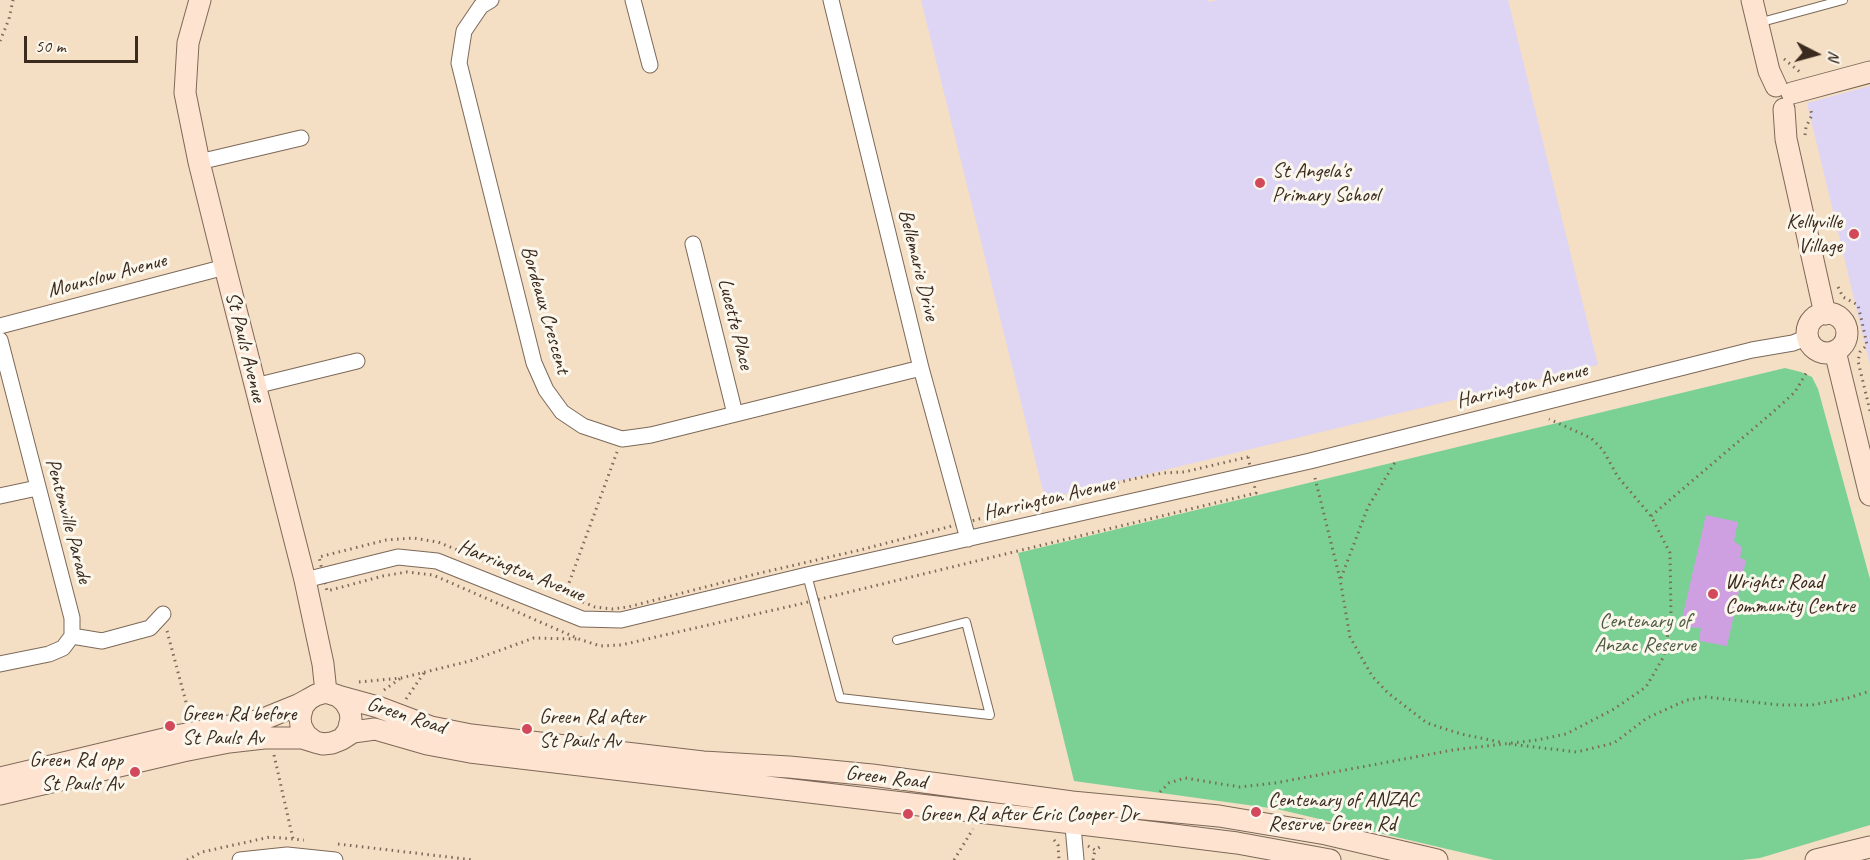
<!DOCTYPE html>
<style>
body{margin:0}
#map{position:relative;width:1870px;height:860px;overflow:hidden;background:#f4dec4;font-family:Caveat,sans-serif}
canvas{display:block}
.north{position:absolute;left:1786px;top:24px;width:60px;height:60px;-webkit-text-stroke:4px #fbf7ec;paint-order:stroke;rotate:96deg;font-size:16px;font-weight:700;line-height:24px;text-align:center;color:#3b2a1e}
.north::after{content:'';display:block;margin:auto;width:21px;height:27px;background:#3b2a1e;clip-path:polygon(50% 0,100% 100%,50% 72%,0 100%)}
.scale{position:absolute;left:24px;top:36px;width:114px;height:27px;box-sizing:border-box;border:3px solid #3b2a1e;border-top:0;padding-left:8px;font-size:18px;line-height:21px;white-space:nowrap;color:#3b2a1e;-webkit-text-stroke:4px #fbf7ec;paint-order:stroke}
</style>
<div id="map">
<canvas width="1870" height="860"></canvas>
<div class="north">N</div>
<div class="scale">50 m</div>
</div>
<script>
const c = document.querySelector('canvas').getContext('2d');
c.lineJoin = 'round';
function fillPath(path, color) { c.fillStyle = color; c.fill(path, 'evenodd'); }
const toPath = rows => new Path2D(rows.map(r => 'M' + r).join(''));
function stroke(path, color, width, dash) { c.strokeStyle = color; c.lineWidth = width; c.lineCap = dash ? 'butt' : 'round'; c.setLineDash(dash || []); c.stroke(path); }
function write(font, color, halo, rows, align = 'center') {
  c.font = font + ' Caveat,sans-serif'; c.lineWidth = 6; c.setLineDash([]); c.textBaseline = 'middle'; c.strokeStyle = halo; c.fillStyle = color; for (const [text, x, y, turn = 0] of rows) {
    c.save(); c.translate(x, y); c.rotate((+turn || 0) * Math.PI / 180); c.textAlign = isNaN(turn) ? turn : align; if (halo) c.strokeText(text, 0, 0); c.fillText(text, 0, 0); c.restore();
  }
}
fillPath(toPath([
 [921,0,1208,0,1209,2,1217,0,1508,0,1598,365,1045,499],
 [1870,86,1870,365,1807,103]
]), '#ded5f5');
fillPath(toPath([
 [1785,368,1801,372,1812,377,1818,389,1870,579,1870,825,1760,858,1742,860,1494,860,1277,809,1074,781,1018,553]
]), '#7bd194');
fillPath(toPath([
 [1706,515,1738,522,1734,541,1742,547,1740,558,1746,560,1727,646,1699,641,1701,628,1680,627]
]), '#cea0e2');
const lane = toPath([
 [1758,23,1843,0],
 [807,575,840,698,990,715,966,622,897,640]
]);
const street = toPath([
 [491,0,481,6,464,31,459,63,534,363,546,390,562,412,583,426,622,439,651,435,921,368],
 [633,0,650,65],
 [831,0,921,368,968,539],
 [199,162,301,138],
 [693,244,735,414],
 [0,326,225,267],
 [0,340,72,618,72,636,63,648,49,654,0,664],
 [255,386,357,361],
 [0,496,37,488],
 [305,580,398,557,437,561,582,619,621,620,807,575,1310,461,1752,350,1793,343,1808,337],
 [72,636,102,641,150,628,163,614],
 [1072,815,1076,860],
 [240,860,287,855,335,860]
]);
const secondary = toPath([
 [200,0,188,43,185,93,199,162,225,267,305,580,323,664,326,692],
 [1752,0,1769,71,1776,86],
 [1792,93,1870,72],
 [1784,109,1786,139,1825,314],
 '1807 333a20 20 0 1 1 40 0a20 20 0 1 1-40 0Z',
 [1835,351,1870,495],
 [338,696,378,707,431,727,471,735,703,762,789,767,872,775,1072,802,1219,816,1326,834,1437,860],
 [342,739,353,732,375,729,427,744,470,752,1157,833,1237,843,1330,860],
 [0,778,181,735,261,720,298,705,309,699],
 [0,794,183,751,229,742,264,738,302,738,315,742,323,744,332,743,342,739,348,731,351,719,350,711,345,702,338,696,326,692,316,695,309,699,303,706,300,717,301,726,306,735,315,742],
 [1816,860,1870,847]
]);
stroke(lane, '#7c6958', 10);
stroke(street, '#7c6958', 17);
stroke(secondary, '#7c6958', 23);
stroke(toPath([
 [0,41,9,19,13,0],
 [1784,59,1800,72],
 [1805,135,1806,127,1812,115,1810,107],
 [1838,287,1843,297,1858,305,1862,322,1867,345,1860,352,1858,361,1870,411],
 [1248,457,1256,493,800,604,621,645,600,646,579,639,433,575,407,572,383,576,327,591,319,557,386,540,413,538,438,542,595,607,612,609,628,607,756,574,860,550,979,519,999,516,1063,500,1083,491,1133,479,1163,473,1184,472,1248,457],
 [1315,478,1340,579,1350,637,1372,676,1388,693,1427,723,1461,734,1500,742],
 [1651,516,1773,412,1795,392,1808,370],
 [1341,578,1368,507,1397,459],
 [565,594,617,452],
 [167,631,190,717],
 [359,682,401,678,470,661,534,638,577,639],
 [384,690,401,678],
 [406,699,424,673],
 [1509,744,1577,752,1614,743,1647,718,1687,700,1706,697,1780,705,1812,705,1848,698,1870,691],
 [274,755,293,839],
 [1160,792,1169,783,1185,778,1240,787,1275,783,1453,750,1537,740,1566,734,1614,709,1646,687,1664,656,1671,616,1670,553,1651,516,1618,477,1603,450,1591,438,1549,419],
 [1054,840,1058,845,1059,860],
 [338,844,474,860],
 [1088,846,1095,850,1103,845],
 [187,860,202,852,270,837,304,840],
 [954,860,973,829],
 [1093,860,1095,850]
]), '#7c6958', 3, [1.5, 4.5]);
stroke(lane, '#fff', 8);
stroke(street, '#fff', 15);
stroke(secondary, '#fee3d1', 21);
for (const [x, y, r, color] of [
 [1260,183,6,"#d1495b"],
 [1854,234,6,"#d1495b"],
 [1713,594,6,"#d1495b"],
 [170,726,6,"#d1495b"],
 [527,729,6,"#d1495b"],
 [135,772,6,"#d1495b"],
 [1256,812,6,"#d1495b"],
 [908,814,6,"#d1495b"]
]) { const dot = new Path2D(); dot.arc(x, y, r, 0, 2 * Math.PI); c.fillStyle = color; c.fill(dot); stroke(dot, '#fbf7ec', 2); }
write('21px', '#3b2a1e', '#fbf7ec', [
 ["St Angela's",1272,171],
 ["Primary School",1272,195],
 ["Kellyville",1842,222,"right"],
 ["Village",1842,246,"right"],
 ["Wrights Road",1725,582],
 ["Community Centre",1725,606],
 ["Green Rd before",182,714],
 ["St Pauls Av",182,738],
 ["Green Rd after",539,717],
 ["St Pauls Av",539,741],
 ["Green Rd opp",123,760,"right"],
 ["St Pauls Av",123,784,"right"],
 ["Centenary of ANZAC",1268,800],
 ["Reserve, Green Rd",1268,824],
 ["Green Rd after Eric Cooper Dr",920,814]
], 'left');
write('21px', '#3b2a1e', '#fbf7ec', [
 ["Bellemarie Drive",918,265,76],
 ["Mounslow Avenue",107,276,-15],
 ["Bordeaux Crescent",545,310,74],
 ["Lucette Place",735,324,76],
 ["St Pauls Avenue",245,347,76],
 ["Harrington Avenue",1522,386,-14],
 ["Harrington Avenue",1049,499,-13],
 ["Pentonville Parade",68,521,75],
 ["Harrington Avenue",521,571,22],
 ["Green Road",406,716,18],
 ["Green Road",886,778,7]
]);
write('21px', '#4e5c41', '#fbf7ec', [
 ["Centenary of",1645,621],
 ["Anzac Reserve",1645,645]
]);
</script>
